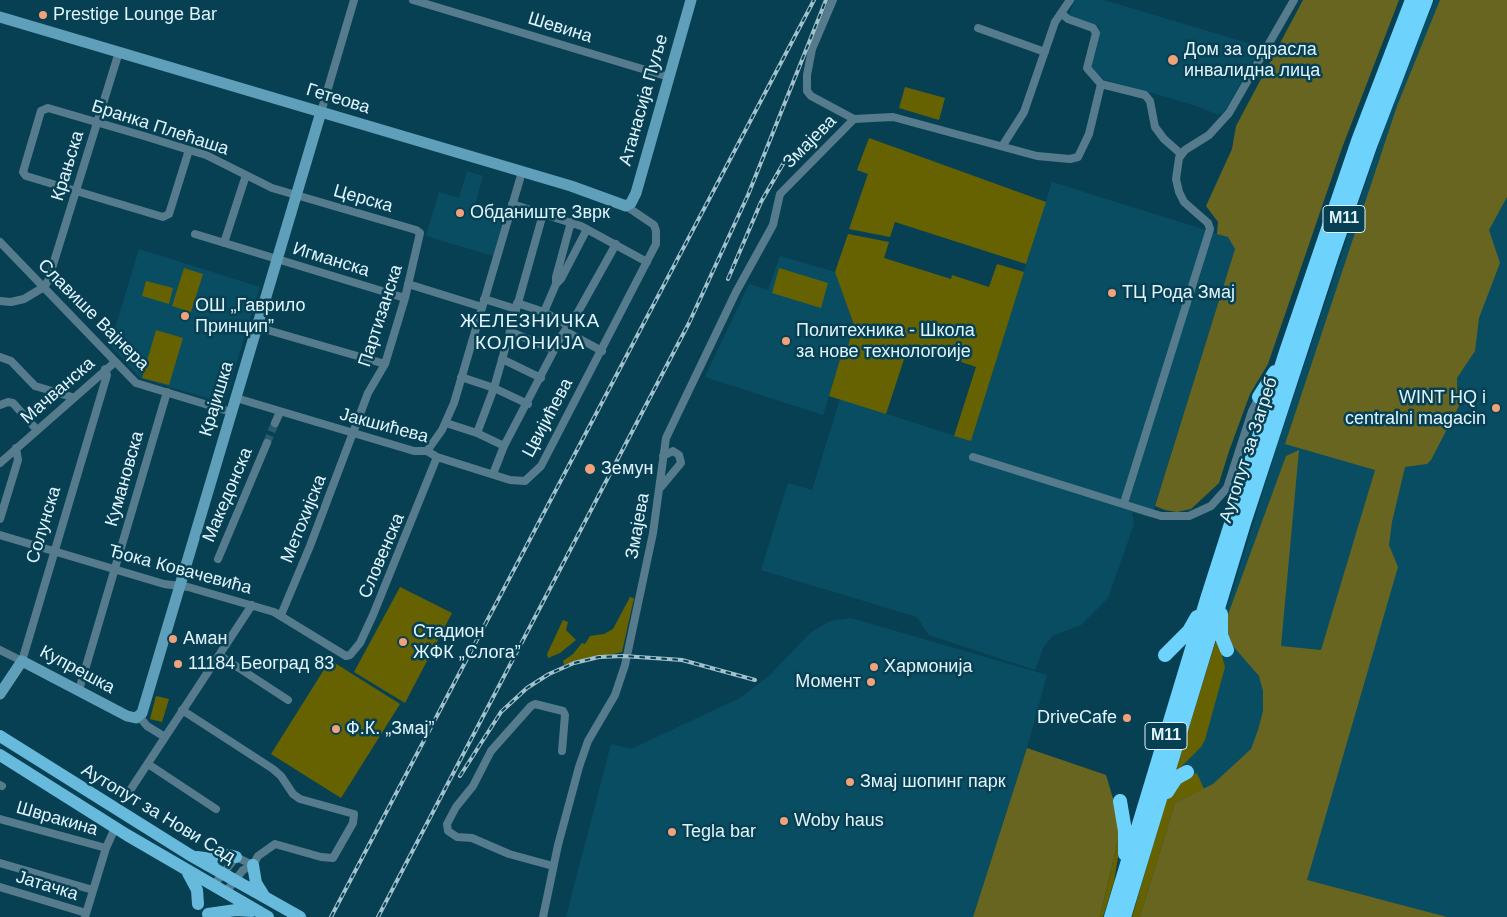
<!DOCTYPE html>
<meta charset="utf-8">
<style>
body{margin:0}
canvas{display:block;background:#074053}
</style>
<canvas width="1507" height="917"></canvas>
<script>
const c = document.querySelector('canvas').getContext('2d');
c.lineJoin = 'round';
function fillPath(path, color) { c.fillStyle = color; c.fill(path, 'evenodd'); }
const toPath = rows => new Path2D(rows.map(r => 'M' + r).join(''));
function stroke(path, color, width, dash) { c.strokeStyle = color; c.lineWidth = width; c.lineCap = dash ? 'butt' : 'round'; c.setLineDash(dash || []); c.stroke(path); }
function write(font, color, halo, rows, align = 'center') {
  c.font = font + ' Arial,sans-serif'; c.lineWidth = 5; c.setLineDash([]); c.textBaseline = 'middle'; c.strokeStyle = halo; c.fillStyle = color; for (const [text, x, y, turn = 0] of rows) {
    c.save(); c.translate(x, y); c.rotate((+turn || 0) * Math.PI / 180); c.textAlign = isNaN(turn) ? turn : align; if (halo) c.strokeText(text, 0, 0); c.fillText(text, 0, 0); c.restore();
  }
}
fillPath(toPath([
 [1074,0,1104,0,1261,47,1224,112,1218,115,1197,106,1103,79,1089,69,1100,30,1098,26,1069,16],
 [1435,0,1507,0,1507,917,1132,917,1278,443,1392,105],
 [467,171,483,176,474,209,504,218,493,256,426,236,439,192,459,198],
 [1052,182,1228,237,1235,249,1151,518,1132,512,1134,524,1108,598,1081,625,1052,636,1043,648,1035,670,929,635,917,617,761,570,788,483,812,490,840,399,971,441],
 [139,249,260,287,224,403,140,378,110,345],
 [780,256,835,272,854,325,845,357,841,357,823,415,705,377,749,284,768,290],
 [851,618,1047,675,1027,748,973,917,566,917,611,744,631,749,740,698,770,675,810,633,830,621]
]), '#094d63');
fillPath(toPath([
 [905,87,945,98,939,120,899,108],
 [869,138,1046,202,1026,264,895,222,890,237,849,229,868,174,857,170],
 [848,234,889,242,884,258,951,279,952,275,989,287,997,264,1024,272,971,441,954,436,976,367,909,344,886,414,829,396,841,356,845,357,854,325,835,272],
 [184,268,203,274,191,312,172,306],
 [779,268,828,283,821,308,772,293],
 [146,281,173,288,169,304,142,296],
 [156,330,183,338,169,385,142,378],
 [400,587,452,613,405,703,354,672],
 [630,597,634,598,622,652,564,665,563,661,573,654,582,643,585,644,590,636,604,634,613,629],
 [563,620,568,622,566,630,576,640,560,653,548,658,547,654],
 [1217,637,1225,667,1205,740,1201,747,1175,773],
 [330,660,400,704,341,798,271,754],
 [156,696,169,699,162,722,150,719],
 [1197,773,1204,789,1175,803,1140,917,1132,917,1169,791,1186,776],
 [1121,839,1114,882,1103,917,1100,917,1118,840]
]), '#666202');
fillPath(toPath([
 [1303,0,1399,0,1342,148,1268,364,1250,394,1229,451,1219,483,1191,509,1177,512,1165,510,1155,506,1235,249,1228,237,1217,234,1218,222,1206,206,1232,149,1236,126],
 [1440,0,1507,0,1507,197,1489,230,1500,263,1479,318,1475,351,1457,378,1457,387,1461,402,1431,460,1427,464,1405,467,1392,522,1389,545,1398,567,1307,880,1447,917,1140,917,1175,803,1213,784,1251,749,1258,730,1263,711,1263,691,1259,676,1226,638,1226,620,1286,456,1299,450,1281,646,1321,650,1375,470,1285,444,1397,106],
 [1027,748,1106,775,1114,802,1121,839,1118,840,1100,917,973,917]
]), '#686520');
stroke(toPath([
 [267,443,275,423]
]), '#285b6c', 8, [8, 4]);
stroke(toPath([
 [413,0,669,77],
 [833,0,812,49,807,75,807,91,811,96,854,119],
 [978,28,1045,52],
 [1101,84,1145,95,1150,101,1155,127,1164,139,1181,154],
 [321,112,354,0],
 [854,119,893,117,1037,156,1070,159,1078,157,1089,134,1101,84,1087,68,1096,33,1093,28,1068,19,1062,14],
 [1003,145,1024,112,1055,22,1070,0],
 [189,150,169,214,163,217,26,176,23,172,41,111,48,108,144,136,189,150,206,155,272,188,416,230,420,233,405,298,385,364,368,393,310,546,281,615],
 [512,204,581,226,647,262],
 [195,234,405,298],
 [0,242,136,383,231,412],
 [224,243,246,175],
 [408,284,482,307],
 [556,284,556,277,571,222],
 [484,299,516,309],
 [0,301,11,302,24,299,44,287,48,281,119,52],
 [517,303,544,312,569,326],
 [544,312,556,284,561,279,587,229],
 [257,327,385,364],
 [565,331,602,351],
 [511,332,554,350],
 [0,357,11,361,35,386,72,397],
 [502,359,541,378],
 [461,377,494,388,528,404],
 [236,398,414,451,427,451,437,457,510,480,525,481,541,466,656,244,656,231,654,225,626,206],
 [0,405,8,402,13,403,37,430],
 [275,423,280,412],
 [446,423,477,433,504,446],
 [477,433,494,388,543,214],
 [427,451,442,430,454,403,522,172],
 [973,457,1161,516,1189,516,1211,506,1227,488,1252,411,1259,397],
 [0,463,115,362],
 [493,474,504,446,562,335,578,312,616,244],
 [661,487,681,463,679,455,673,451,663,456],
 [1124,503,1210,229,1208,223,1184,202,1179,192,1176,179,1179,158,1185,150,1209,135,1229,113,1294,0],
 [0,519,18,460,16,448],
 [0,535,164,584,188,587,274,612,346,656,350,655,360,643,373,615,437,457],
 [218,559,267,443],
 [0,650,22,661,107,375,105,369],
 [219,655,288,700],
 [79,690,167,392],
 [182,710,273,769,281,776,293,794,300,799,354,814,353,823,333,858,321,857,275,844,258,856,253,865],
 [139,716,147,726,165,737],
 [148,764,216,809],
 [0,785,2,786],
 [127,795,252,605],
 [0,819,106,848],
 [0,863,93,890],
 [553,866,509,854,472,838,457,837,448,831,447,824,456,807,473,786,491,751,531,706,535,704,563,711,565,715,562,751],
 [213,886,236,857,253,865],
 [0,887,86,913],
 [225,893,243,870,253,865],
 [85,917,106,848,115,828],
 [543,917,558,845,579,767,588,741,615,695,625,665,653,533,666,438,736,292,773,225,780,194,854,119]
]), '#557b8c', 8);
stroke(toPath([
 [0,17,571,186,626,206,631,203,636,193,691,0],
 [0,694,22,661,127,716,136,718,142,713,321,112]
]), '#609fb9', 11);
stroke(toPath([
 [0,736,190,855,300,917],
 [0,755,127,835,268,917],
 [197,857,212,859,229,855,236,857],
 [253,865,256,883,264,896],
 [188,873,197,890,198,904],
 [208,914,236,910,252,911]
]), '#67badc', 12);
stroke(toPath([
 [1259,397,1275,372],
 [1221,614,1221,635,1227,650],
 [1165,655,1189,631,1197,617],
 [1167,792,1176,778,1187,772],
 [1120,801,1125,831,1125,854],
 [1111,917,1207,599,1286,352,1358,141,1412,0],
 [1124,917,1244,523,1332,255,1370,146,1426,0]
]), '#6dd3fc', 14);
const rail = toPath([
 [728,279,761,202,787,157],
 [460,776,501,712,527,688,549,674,574,663,599,657,623,656,682,660,755,680],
 [331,917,814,0],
 [378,917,689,323,748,195,826,0]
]);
stroke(rail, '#a3c1cd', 4);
stroke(rail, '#074053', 2, [5.5]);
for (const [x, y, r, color] of [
 [43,15,5,"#f1a27b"],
 [1173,60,6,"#f1a27b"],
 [460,213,5,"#f1a27b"],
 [1112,293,5,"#f1a27b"],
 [185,316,5,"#f1a27b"],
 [786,341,5,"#f1a27b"],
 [1496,408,5,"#f1a27b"],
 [590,469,6,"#f1a27b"],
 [173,639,5,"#f1a27b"],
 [403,642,5,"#f1a27b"],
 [178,664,5,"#f1a27b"],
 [874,667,5,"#f1a27b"],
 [871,682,5,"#f1a27b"],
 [1127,718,5,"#f1a27b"],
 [336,729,5,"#f1a27b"],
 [850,782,5,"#f1a27b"],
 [784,821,5,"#f1a27b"],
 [672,832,5,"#f1a27b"]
]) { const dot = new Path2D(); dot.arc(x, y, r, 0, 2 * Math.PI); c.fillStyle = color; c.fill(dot); stroke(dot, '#074053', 2); }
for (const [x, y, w] of [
 [1344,219,42],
 [1166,736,42]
]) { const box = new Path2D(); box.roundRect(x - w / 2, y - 13.5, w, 27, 4); c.fillStyle = '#074053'; c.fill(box); stroke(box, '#e1f4fd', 1); }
write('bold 16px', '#e1f4fd', null, [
 ["M11",1344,219],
 ["M11",1166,736]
]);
write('18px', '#e1f4fd', '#074053', [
 ["Prestige Lounge Bar",53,15],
 ["Дом за одрасла",1184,50],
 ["инвалидна лица",1184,71],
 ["Обданиште Зврк",470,213],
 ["ТЦ Рода Змај",1122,293],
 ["ОШ „Гаврило",195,306],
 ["Принцип”",195,327],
 ["Политехника - Школа",796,331],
 ["за нове технологоије",796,352],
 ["WINT HQ i",1486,398,"right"],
 ["centralni magacin",1486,419,"right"],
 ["Земун",601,469],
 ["Стадион",413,632],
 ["ЖФК „Слога”",413,653],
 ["Аман",183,639],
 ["11184 Београд 83",188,664],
 ["Хармонија",884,667],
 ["Момент",861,682,"right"],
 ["DriveCafe",1117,718,"right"],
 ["Ф.К. „Змај”",346,729],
 ["Змај шопинг парк",860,782],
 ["Woby haus",794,821],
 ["Tegla bar",682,832]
], 'left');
write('18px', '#e1f4fd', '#074053', [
 ["Шевина",560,28,17],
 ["Гетеова",338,99,17],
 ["Атанасија Пуље",644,100,-74],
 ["Бранка Плећаша",160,128,18],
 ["Змајева",810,142,-45],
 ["Крањска",68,166,-73],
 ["Церска",363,199,16],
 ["Игманска",331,260,17],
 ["Славише Вајнера",93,315,45],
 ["Партизанска",381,316,-72],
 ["Мачванска",58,391,-41],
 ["Крајишка",217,399,-73],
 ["Цвијићева",548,418,-62],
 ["Јакшићева",384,426,15],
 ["Аутопут за Загреб",1249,450,-72],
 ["Кумановска",125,479,-74],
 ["Македонска",228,495,-67],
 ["Метохијска",304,519,-68],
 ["Солунска",44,525,-73],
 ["Змајева",638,526,-80],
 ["Словенска",382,556,-67],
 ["Ђока Ковачевића",180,570,15],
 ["Купрешка",77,670,28],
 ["Аутопут за Нови Сад",158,814,31],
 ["Швракина",57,819,16],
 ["Јатачка",47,886,17]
]);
c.letterSpacing = '1px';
write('19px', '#e1f4fd', '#074053', [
 ["ЖЕЛЕЗНИЧКА",530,322],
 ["КОЛОНИЈА",530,344]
]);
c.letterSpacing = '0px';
</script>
